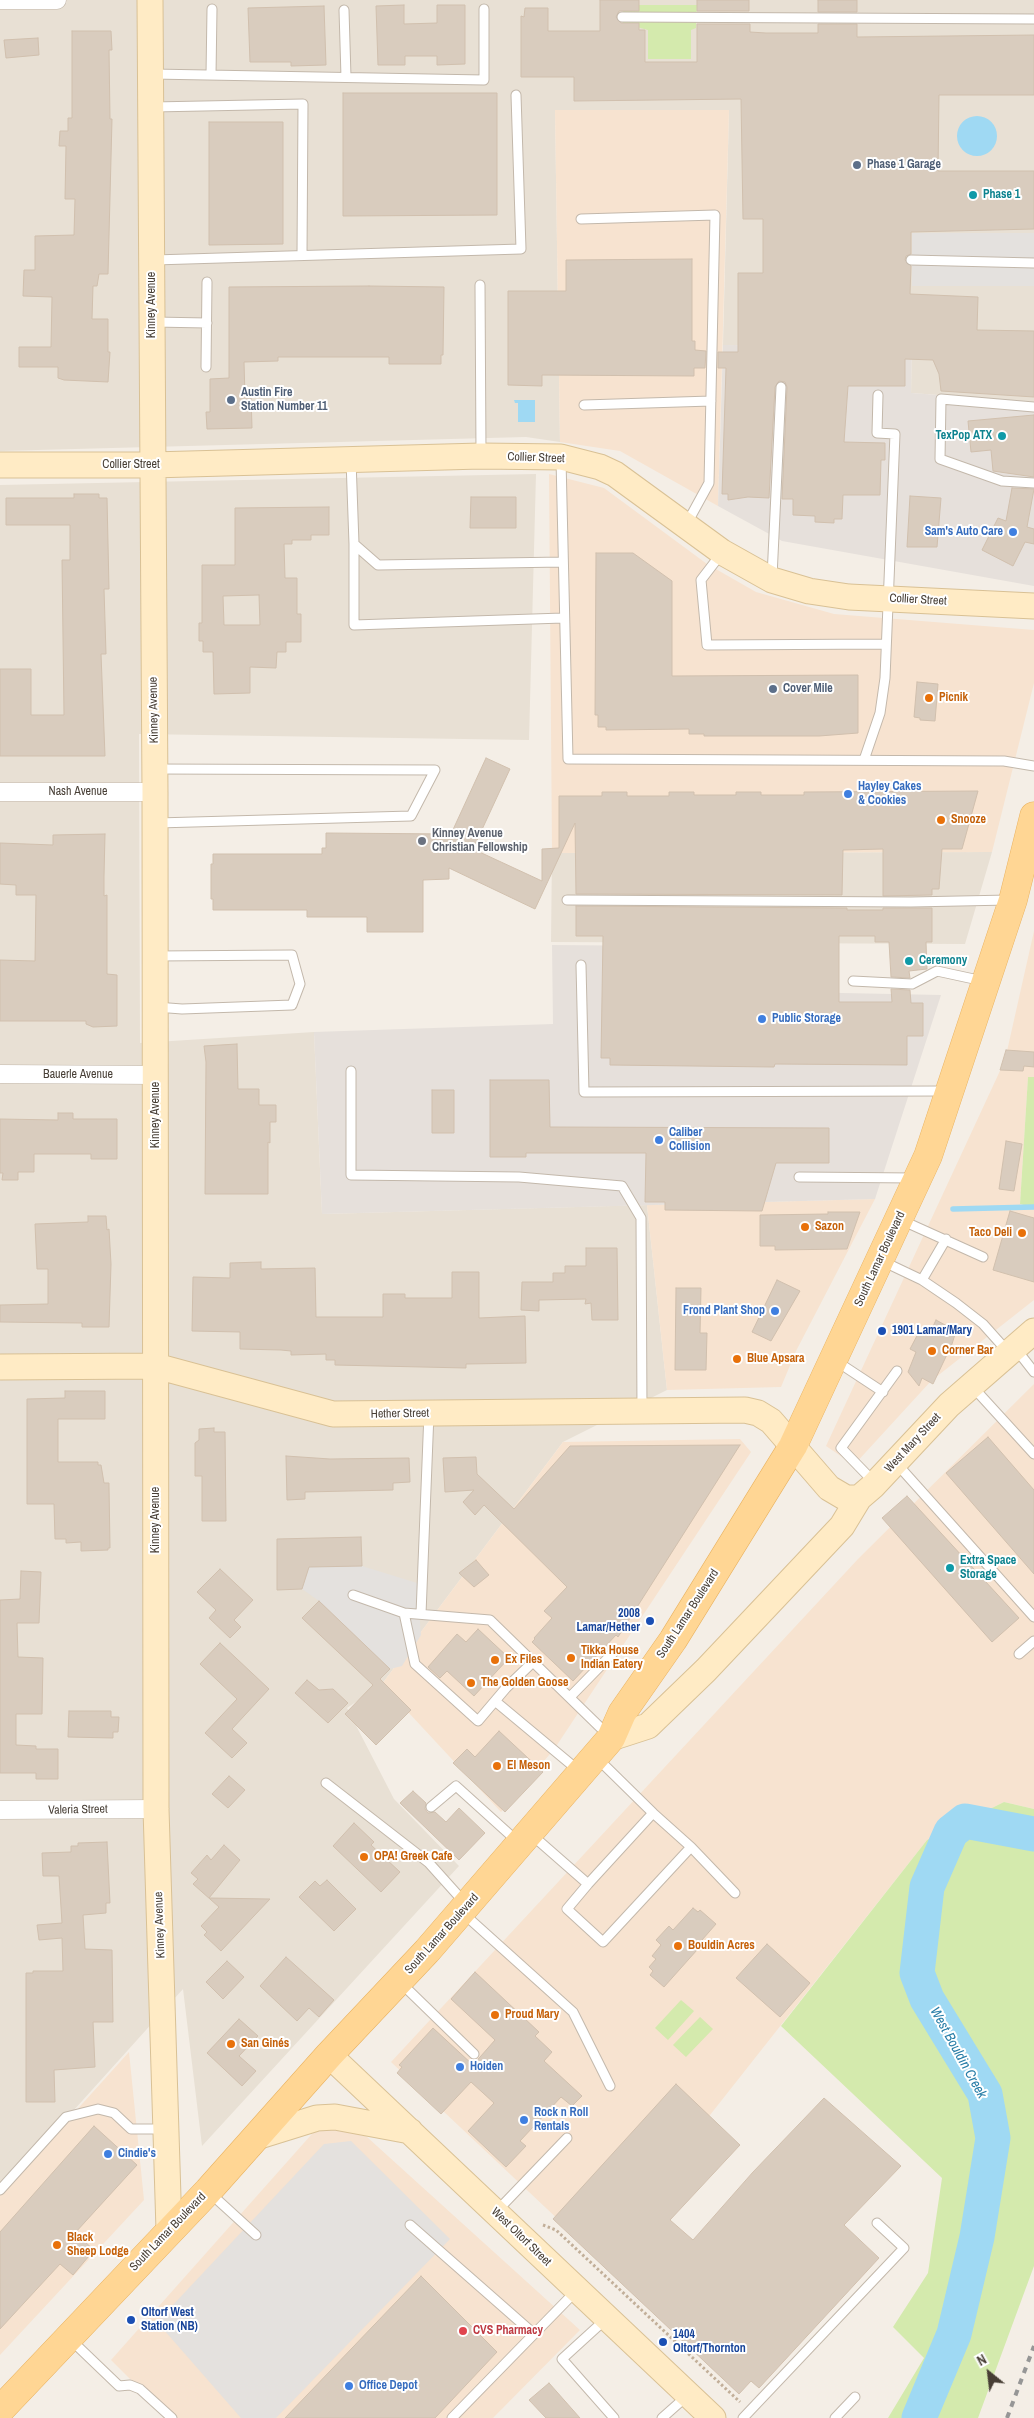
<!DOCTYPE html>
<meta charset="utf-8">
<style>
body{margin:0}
#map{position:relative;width:1034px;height:2418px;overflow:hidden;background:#f4eee6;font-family:"Archivo Narrow",sans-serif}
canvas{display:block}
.north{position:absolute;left:964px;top:2348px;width:50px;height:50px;-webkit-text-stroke:4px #fff;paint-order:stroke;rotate:331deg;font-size:14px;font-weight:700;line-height:20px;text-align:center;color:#473e35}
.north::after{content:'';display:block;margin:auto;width:18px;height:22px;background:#473e35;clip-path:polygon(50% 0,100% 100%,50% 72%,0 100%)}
</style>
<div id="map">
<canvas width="1034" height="2418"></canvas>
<div class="north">N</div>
</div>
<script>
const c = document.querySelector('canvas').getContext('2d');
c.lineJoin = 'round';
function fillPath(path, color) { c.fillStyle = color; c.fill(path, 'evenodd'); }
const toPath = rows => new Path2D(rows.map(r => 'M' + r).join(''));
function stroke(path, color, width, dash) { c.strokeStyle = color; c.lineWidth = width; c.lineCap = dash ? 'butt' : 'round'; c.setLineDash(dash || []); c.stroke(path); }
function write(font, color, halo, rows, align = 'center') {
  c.font = font + ' "Archivo Narrow",sans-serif'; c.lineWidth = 4; c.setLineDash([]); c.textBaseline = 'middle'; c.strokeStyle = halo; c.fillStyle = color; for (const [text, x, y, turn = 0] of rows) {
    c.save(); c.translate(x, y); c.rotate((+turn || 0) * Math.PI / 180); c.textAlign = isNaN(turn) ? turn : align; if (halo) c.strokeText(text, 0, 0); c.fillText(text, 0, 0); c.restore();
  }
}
fillPath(toPath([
 [0,0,1034,0,1034,402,911,393,912,346,723,345,729,111,555,110,560,442,526,437,0,451],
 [536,474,529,740,139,734,140,1043,314,1032,322,1214,647,1205,667,1390,563,1442,382,1684,347,1708,394,1799,459,1866,202,2146,183,1989,0,2192,0,485],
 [992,852,965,944,551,942,552,853]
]), '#e8e0d4');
fillPath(toPath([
 [555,110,729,110,718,506,620,451,560,442],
 [549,474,604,488,707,564,756,592,834,614,1034,630,1034,683,992,852,552,853],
 [1034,931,1034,1077,1028,1078,1020,1204,1034,1208,1034,1300,931,1381,854,1465,826,1446,1005,1060],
 [875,1199,796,1351,781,1387,667,1390,647,1205],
 [1034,1384,1034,1809,1004,1802,927,1840,598,2257,391,2062,858,1559],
 [740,1439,751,1452,555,1748,501,1812,382,1684,563,1442],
 [129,2052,144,2200,0,2355,0,2195],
 [335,2108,580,2330,493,2418,169,2418,111,2360]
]), '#f7e3d0');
fillPath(toPath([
 [723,345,912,346,911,393,1034,402,1034,586,782,541,718,506],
 [552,945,793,947,793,992,941,995,875,1199,322,1214,314,1032,553,1024]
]), '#e6e0db');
fillPath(toPath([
 [623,5,697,5,696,28,691,30,691,59,648,59,648,30,637,27,623,27],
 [1028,1077,1034,1077,1034,1208,1020,1204],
 [1004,1802,1034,1809,1034,2266,978,2418,888,2418,924,2358,893,2327,928,2273,942,2178,781,2026,927,1840],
 [681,2000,694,2011,668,2040,655,2028],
 [700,2017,713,2029,686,2057,673,2045]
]), '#d4eaad');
fillPath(toPath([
 [912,233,1034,233,1034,286,912,286],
 [362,1566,417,1583,421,1635,402,1666,390,1669,319,1601,302,1589,305,1579,305,1567],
 [351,2141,450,2239,276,2418,241,2418,157,2322,324,2144]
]), '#e4e1de');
fillPath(toPath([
 '957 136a20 20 0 1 1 40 0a20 20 0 1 1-40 0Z',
 [514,400,535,400,535,422,518,422,518,403,515,403]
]), '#9fd9f3');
stroke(toPath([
 [953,1209,1034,1207]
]), '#9fd9f3', 5.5);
stroke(toPath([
 [919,2418,954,2334,977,2237,993,2138,985,2094,927,1999,917,1973,927,1887,951,1832,965,1821,1034,1834]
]), '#9fd9f3', 35);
const building = toPath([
 [600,0,639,0,639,11,619,11,616,17,621,23,639,23,639,30,645,30,645,62,697,62,697,24,750,24,750,32,766,33,818,33,818,24,857,24,857,37,1034,35,1034,95,939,95,938,171,1034,171,1034,229,911,232,911,254,906,256,905,260,911,266,910,294,978,297,977,330,1034,331,1034,397,941,391,939,374,933,360,905,359,905,386,848,386,844,442,885,443,885,460,881,460,880,495,843,495,842,519,834,519,834,523,815,522,815,516,793,515,793,499,782,499,787,387,785,382,779,381,775,387,769,498,748,497,728,500,728,494,722,494,726,368,718,368,718,352,738,352,738,273,763,273,763,219,743,219,741,99,574,101,574,77,521,77,521,16,524,17,525,8,548,8,548,31,600,31,600,0],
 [697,0,749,0,749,11,697,11,697,0],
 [818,0,857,0,857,12,818,12,818,0],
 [404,5,404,24,437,23,437,5,465,5,465,64,437,65,437,56,405,56,405,65,378,65,376,6,404,5],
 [324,6,326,65,291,66,291,62,250,62,248,8,324,6],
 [72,31,111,31,112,50,109,50,110,119,112,119,108,274,99,274,97,286,93,286,92,319,108,319,108,352,110,352,108,382,64,380,58,378,58,367,19,367,19,347,51,347,52,297,23,296,24,270,35,270,35,236,74,235,75,199,65,199,66,146,59,146,60,131,68,131,68,118,72,118,72,31],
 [38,38,39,55,6,58,4,40,38,38],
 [343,93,497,93,497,215,343,216,343,93],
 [209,122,283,122,283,244,209,245,209,122],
 [692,259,692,341,695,341,695,350,706,351,705,368,694,368,694,376,542,375,542,386,508,385,508,291,566,291,566,260,692,259],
 [369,286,444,287,443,355,441,355,441,364,389,364,389,357,278,357,278,361,244,362,245,397,251,396,252,428,207,429,206,412,210,412,210,379,229,378,229,287,369,286],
 [1034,415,1034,477,993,471,991,450,971,452,968,421,1034,415],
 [1012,488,1034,489,1027,527,1034,529,1034,544,1025,542,1013,566,982,550,998,518,1006,521,1012,488],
 [74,494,99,494,99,498,107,498,109,589,104,589,106,654,101,654,105,756,0,756,0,669,31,669,31,715,64,715,62,560,70,560,70,525,6,525,6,498,74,498,74,494],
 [910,496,941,498,937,547,907,547,910,496],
 [471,497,516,497,516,528,470,528,471,497],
 [329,507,329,535,311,535,311,540,292,540,292,544,284,544,285,578,297,578,297,614,301,614,301,642,286,642,286,652,277,652,276,668,250,667,250,693,214,694,213,652,203,652,203,641,199,641,199,623,202,623,202,565,235,565,235,508,329,507],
 [259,595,260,625,224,625,223,596,259,595],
 [596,553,633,553,672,581,672,676,858,675,858,733,819,736,704,736,704,734,689,734,689,729,606,730,606,727,598,727,598,715,595,715,596,553],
 [917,682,938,684,935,721,920,720,920,718,914,717,917,682],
 [486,758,510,769,473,849,542,881,542,849,559,848,559,796,602,796,602,792,627,792,627,796,669,796,669,792,694,792,694,795,736,795,736,792,761,792,761,795,804,795,804,792,978,791,962,849,942,849,939,889,932,889,932,895,883,896,883,849,843,850,842,895,576,894,575,823,535,909,449,868,449,879,423,880,423,932,367,932,367,917,307,917,307,910,213,910,213,899,211,899,211,864,213,864,213,854,322,854,322,848,326,848,326,833,451,834,486,758],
 [105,834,104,876,104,896,107,895,107,974,117,975,117,1026,93,1027,86,1024,86,1021,0,1021,0,960,35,961,36,895,16,895,16,885,0,884,0,843,53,845,53,835,105,834],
 [576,906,847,908,847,910,883,910,883,908,932,908,932,942,926,942,927,969,909,971,910,978,891,977,889,942,875,942,875,936,839,936,839,1002,892,1002,891,989,910,990,911,1003,923,1003,923,1036,907,1036,907,1065,775,1064,774,1067,610,1065,610,1058,601,1058,603,936,576,936,576,906],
 [237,1044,238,1089,259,1089,259,1105,276,1105,276,1122,270,1122,270,1143,268,1142,268,1194,205,1194,206,1062,204,1046,237,1044],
 [1006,1050,1034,1052,1034,1067,1024,1066,1023,1071,1000,1070,1006,1050],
 [490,1080,549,1080,550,1127,829,1128,829,1163,776,1163,762,1211,665,1210,665,1202,645,1202,646,1153,526,1153,526,1157,490,1157,490,1080],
 [432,1090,454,1090,454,1133,432,1133,432,1090],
 [58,1113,73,1113,73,1119,117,1119,117,1159,91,1159,91,1154,34,1154,34,1172,18,1172,18,1180,2,1180,3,1173,0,1173,0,1119,58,1120,58,1113],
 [1006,1141,1022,1144,1014,1191,999,1189,1006,1141],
 [1010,1211,1034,1218,1034,1282,993,1270,1010,1211],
 [828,1212,860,1212,847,1249,775,1250,775,1246,760,1246,760,1215,828,1214,828,1212],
 [88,1216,106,1216,107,1230,109,1229,111,1264,109,1327,82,1327,82,1323,0,1322,0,1305,48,1304,48,1269,37,1269,35,1224,88,1222,88,1216],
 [586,1248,617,1248,618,1320,592,1320,591,1303,585,1304,586,1299,539,1300,539,1311,521,1310,522,1282,553,1282,553,1273,565,1273,565,1266,586,1266,586,1248],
 [261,1262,261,1269,315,1268,316,1317,383,1317,383,1294,405,1294,405,1298,452,1298,452,1272,479,1272,479,1318,525,1316,526,1363,466,1364,466,1368,335,1365,335,1360,326,1360,326,1354,291,1355,291,1351,281,1350,240,1349,240,1332,192,1331,193,1277,230,1278,230,1263,261,1262],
 [777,1280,800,1291,771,1341,752,1332,777,1280],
 [676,1288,701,1288,700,1333,707,1333,706,1370,675,1370,676,1288],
 [936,1320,956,1331,952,1344,933,1384,922,1378,919,1386,908,1372,916,1352,910,1349,920,1330,929,1335,936,1320],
 [65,1391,105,1391,105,1419,58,1419,58,1462,98,1462,98,1465,101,1465,104,1483,109,1483,109,1487,110,1548,108,1548,108,1550,81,1551,81,1542,66,1543,66,1539,55,1539,54,1504,27,1504,27,1399,65,1398,65,1391],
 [214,1428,214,1432,225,1432,226,1521,202,1521,202,1476,195,1476,195,1443,199,1440,199,1429,214,1428],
 [988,1437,1034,1490,1034,1574,946,1473,988,1437],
 [740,1445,618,1637,616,1635,573,1681,532,1642,535,1639,534,1638,552,1618,544,1611,567,1587,484,1505,475,1515,463,1502,474,1490,445,1492,443,1458,476,1457,477,1474,514,1509,570,1446,740,1445],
 [286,1456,330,1459,409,1458,410,1482,393,1483,393,1490,305,1492,305,1499,287,1500,286,1456],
 [907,1496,1019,1618,992,1642,882,1518,907,1496],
 [361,1537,362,1566,309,1567,302,1589,277,1590,277,1539,361,1537],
 [476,1560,489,1575,474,1587,459,1573,476,1560],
 [220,1569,253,1600,234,1620,241,1627,230,1638,209,1618,216,1610,197,1592,220,1569],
 [21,1571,41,1572,39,1623,17,1623,18,1657,43,1658,42,1714,16,1714,16,1745,36,1746,36,1749,58,1749,58,1779,36,1779,36,1773,0,1773,0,1600,20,1599,21,1571],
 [319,1601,390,1669,380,1679,411,1710,376,1745,345,1714,373,1685,302,1618,319,1601],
 [478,1629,509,1658,474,1696,447,1671,440,1678,428,1667,457,1634,466,1642,478,1629],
 [220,1643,269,1689,232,1729,247,1743,232,1758,205,1733,237,1699,200,1664,220,1643],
 [307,1680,319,1690,333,1689,348,1703,328,1723,295,1693,307,1680],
 [69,1711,111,1711,111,1717,119,1717,118,1732,113,1732,113,1738,68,1737,69,1711],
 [499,1731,543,1772,505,1812,453,1763,467,1749,475,1757,499,1731],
 [229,1776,245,1790,228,1808,212,1794,229,1776],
 [413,1791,426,1803,425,1809,428,1813,435,1812,446,1822,459,1808,485,1833,459,1860,400,1803,413,1791],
 [354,1823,374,1842,371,1845,400,1872,381,1892,333,1846,354,1823],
 [107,1842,110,1903,106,1903,106,1913,83,1915,85,1949,112,1950,113,2022,93,2022,95,2067,54,2070,55,2102,26,2102,26,1973,33,1973,33,1971,63,1971,62,1938,39,1940,37,1925,62,1923,59,1876,43,1876,42,1853,71,1852,71,1846,78,1846,78,1843,107,1842],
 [224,1845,240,1860,209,1898,270,1899,221,1951,204,1935,207,1932,201,1926,219,1907,193,1884,198,1879,191,1873,207,1855,211,1860,224,1845],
 [327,1880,356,1909,334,1931,299,1897,315,1881,320,1886,327,1880],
 [693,1908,698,1912,700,1910,716,1924,695,1948,697,1950,664,1987,650,1975,653,1971,649,1967,656,1959,652,1956,661,1945,656,1940,669,1926,673,1930,693,1908],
 [767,1944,810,1983,780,2017,736,1978,767,1944],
 [286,1957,334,2000,319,2017,309,2008,297,2021,260,1986,286,1957],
 [227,1961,244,1977,223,1999,206,1982,227,1961],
 [475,1972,539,2032,535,2036,552,2052,544,2061,582,2096,572,2106,561,2097,520,2141,526,2146,506,2167,468,2131,494,2103,471,2082,441,2114,397,2073,402,2067,399,2065,433,2028,473,2065,495,2040,451,1999,475,1972],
 [239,2019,258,2036,239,2056,256,2071,242,2086,207,2053,239,2019],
 [676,2084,740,2145,670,2220,693,2240,753,2172,824,2098,901,2166,844,2225,879,2258,759,2388,751,2381,739,2394,553,2219,676,2084],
 [94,2126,137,2165,75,2233,94,2250,73,2275,60,2264,0,2329,0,2232,94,2126],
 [421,2276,497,2352,435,2418,285,2418,421,2276],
 [549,2383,580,2418,546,2418,529,2400,549,2383]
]);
fillPath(building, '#d9ccbe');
stroke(building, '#d1c0ae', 1);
const lane = toPath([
 [344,10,346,77],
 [622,17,1034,19],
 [152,74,484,80,484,9],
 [211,75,212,9],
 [153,107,303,104,302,254],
 [581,219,715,215,709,483,686,525],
 [154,260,521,249,516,95],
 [911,260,1034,263],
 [480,285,481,453],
 [154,322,207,323],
 [206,367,207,282],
 [584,405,711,401],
 [1034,407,941,399,940,459,1002,481,1034,483],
 [561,459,568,759,1004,761,1034,766],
 [351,460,354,544,378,565,562,562],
 [354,544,354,625,563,618],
 [721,554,701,580,707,645,886,644],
 [772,577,781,387],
 [864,760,880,713,885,678,895,434,877,433,878,395],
 [155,769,435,770,411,816,157,823],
 [567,900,911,902,1009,900],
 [581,965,584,1092,945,1091],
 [853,981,912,984,937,971,983,981],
 [156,1007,182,1009,292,1005,300,984,292,955,156,956],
 [351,1071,351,1175,519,1177,622,1186,641,1218,642,1411],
 [799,1177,914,1178],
 [901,1220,983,1257],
 [882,1261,922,1280,956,1303,983,1324,1008,1352],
 [922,1280,946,1239],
 [1016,1349,1034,1372],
 [836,1361,883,1392],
 [972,1386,1034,1454],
 [897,1464,1034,1617],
 [874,1482,841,1448,897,1371],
 [353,1595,404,1613,490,1620,609,1736],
 [404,1613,415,1664,478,1721,506,1688,534,1661],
 [421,1614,429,1413],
 [1019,1654,1034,1641],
 [570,1697,614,1652],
 [495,1701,579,1771],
 [598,1759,653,1813],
 [326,1783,429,1863,464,1902],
 [431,1807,456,1786,518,1842],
 [532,1835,588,1884,567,1909,603,1942,691,1847,735,1893],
 [588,1884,653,1813,691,1847],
 [464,1914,573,2012,610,2086],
 [401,1983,474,2054],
 [0,2190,66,2117,98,2109,114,2113,131,2129,164,2129],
 [210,2193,256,2235],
 [496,2212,567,2138],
 [410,2225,534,2334],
 [607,2318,562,2359,614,2418],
 [70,2339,119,2386,130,2385,140,2389,172,2418],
 [452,2418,576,2291],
 [662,2418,688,2395],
 [743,2418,904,2248,877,2223],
 [835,2418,855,2397]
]);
const street = toPath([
 [0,0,57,0],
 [0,792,155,792],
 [0,1074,156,1075],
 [0,1810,156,1809]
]);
const secondary = toPath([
 [150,0,155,792,156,1809,169,2230],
 [0,465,152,465,481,456,561,457,600,467,615,474,722,552,772,580,809,591,849,597,1034,606],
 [0,1367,156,1366,333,1414,745,1410,758,1413,771,1421,829,1488,846,1498,859,1498,873,1486,949,1405,1034,1331],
 [611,1738,648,1726,706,1670,842,1526,859,1498],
 [329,2055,713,2418],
 [256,2137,317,2118,335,2117,410,2131]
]);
const primary = toPath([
 [0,2410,208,2191,329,2055,427,1951,611,1738,622,1713,673,1640,793,1446,928,1156,1013,900,1034,816]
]);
stroke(lane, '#c3b8ab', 11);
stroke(street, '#c3b8ab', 19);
stroke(secondary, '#d9c195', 27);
stroke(primary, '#e9b25f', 29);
stroke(toPath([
 [543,2225,556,2230,740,2402]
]), '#c2af99', 3, [2.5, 2.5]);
stroke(lane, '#fff', 9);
stroke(street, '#fff', 18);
stroke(secondary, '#ffebc5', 25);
stroke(primary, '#ffd694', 28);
stroke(toPath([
 [1007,2418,1034,2346]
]), '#969696', 4, [6, 6]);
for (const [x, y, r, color] of [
 [857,165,5,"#5c6f8a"],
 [973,195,5,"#0f9aa8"],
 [231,400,5,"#5c6f8a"],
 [1002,436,5,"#0f9aa8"],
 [1013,532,5,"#3f7fe0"],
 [773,689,5,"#5c6f8a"],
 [929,698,5,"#e8710a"],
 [848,794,5,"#3f7fe0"],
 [941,820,5,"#e8710a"],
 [422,841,5,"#6b7280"],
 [909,961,5,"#0f9aa8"],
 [762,1019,5,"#3f7fe0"],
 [659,1140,5,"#3f7fe0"],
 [805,1227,5,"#e8710a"],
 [1022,1233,5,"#e8710a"],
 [775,1311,5,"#3f7fe0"],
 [882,1331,5,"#1a4fb4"],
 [932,1351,5,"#e8710a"],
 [737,1359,5,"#e8710a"],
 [950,1568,5,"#0f9aa8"],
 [650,1621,5,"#1a4fb4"],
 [571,1658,5,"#e8710a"],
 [495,1660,5,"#e8710a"],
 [471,1683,5,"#e8710a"],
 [497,1766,5,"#e8710a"],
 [364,1857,5,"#e8710a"],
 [678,1946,5,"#e8710a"],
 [495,2015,5,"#e8710a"],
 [231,2044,5,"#e8710a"],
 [460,2067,5,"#3f7fe0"],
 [524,2120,5,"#3f7fe0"],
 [108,2154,5,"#3f7fe0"],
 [57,2245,5,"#e8710a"],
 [131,2320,5,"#1a4fb4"],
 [463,2331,5,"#e0444e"],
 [663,2342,5,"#1a4fb4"],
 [349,2386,5,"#3f7fe0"]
]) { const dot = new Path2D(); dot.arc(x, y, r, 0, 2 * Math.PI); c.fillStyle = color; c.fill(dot); stroke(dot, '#fff', 2); }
write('bold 12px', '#4e5e75', '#fff', [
 ["Phase 1 Garage",867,165],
 ["Austin Fire",241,393],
 ["Station Number 11",241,407],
 ["Cover Mile",783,689]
], 'left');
write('bold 12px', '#0d838f', '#fff', [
 ["Phase 1",983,195],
 ["TexPop ATX",992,436,"right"],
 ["Ceremony",919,961],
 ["Extra Space",960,1561],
 ["Storage",960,1575]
], 'left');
write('12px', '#473e35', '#fff', [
 ["Kinney Avenue",152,305,-90],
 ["Collier Street",536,458,2],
 ["Collier Street",131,465],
 ["Collier Street",918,600,3],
 ["Kinney Avenue",154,710,-91],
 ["Nash Avenue",78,792],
 ["Bauerle Avenue",78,1075],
 ["Kinney Avenue",156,1115,-90],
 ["South Lamar Boulevard",880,1259,-65],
 ["Hether Street",400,1414,-1],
 ["West Mary Street",913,1443,-47],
 ["Kinney Avenue",156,1520,-90],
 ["South Lamar Boulevard",688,1614,-57],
 ["Valeria Street",78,1810,-1],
 ["Kinney Avenue",160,1925,-92],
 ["South Lamar Boulevard",442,1934,-48],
 ["South Lamar Boulevard",168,2232,-46],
 ["West Oltorf Street",521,2237,44]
]);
write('bold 12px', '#366cbe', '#fff', [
 ["Sam's Auto Care",1003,532,"right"],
 ["Hayley Cakes",858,787],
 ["& Cookies",858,801],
 ["Public Storage",772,1019],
 ["Caliber",669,1133],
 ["Collision",669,1147],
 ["Frond Plant Shop",765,1311,"right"],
 ["Hoiden",470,2067],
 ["Rock n Roll",534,2113],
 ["Rentals",534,2127],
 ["Cindie's",118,2154],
 ["Office Depot",359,2386]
], 'left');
write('bold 12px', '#c56008', '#fff', [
 ["Picnik",939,698],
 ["Snooze",951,820],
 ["Sazon",815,1227],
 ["Taco Deli",1012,1233,"right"],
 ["Corner Bar",942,1351],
 ["Blue Apsara",747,1359],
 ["Tikka House",581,1651],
 ["Indian Eatery",581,1665],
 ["Ex Files",505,1660],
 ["The Golden Goose",481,1683],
 ["El Meson",507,1766],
 ["OPA! Greek Cafe",374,1857],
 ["Bouldin Acres",688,1946],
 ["Proud Mary",505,2015],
 ["San Ginés",241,2044],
 ["Black",67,2238],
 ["Sheep Lodge",67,2252]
], 'left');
write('bold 12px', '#5b616d', '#fff', [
 ["Kinney Avenue",432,834],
 ["Christian Fellowship",432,848]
], 'left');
write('bold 12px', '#164399', '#fff', [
 ["1901 Lamar/Mary",892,1331],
 ["2008",640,1614,"right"],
 ["Lamar/Hether",640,1628,"right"],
 ["Oltorf West",141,2313],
 ["Station (NB)",141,2327],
 ["1404",673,2335],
 ["Oltorf/Thornton",673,2349]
], 'left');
write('bold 12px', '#be3a42', '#fff', [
 ["CVS Pharmacy",473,2331]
], 'left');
write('italic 14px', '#277da7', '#fff', [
 ["West Bouldin Creek",958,2053,61]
]);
</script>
